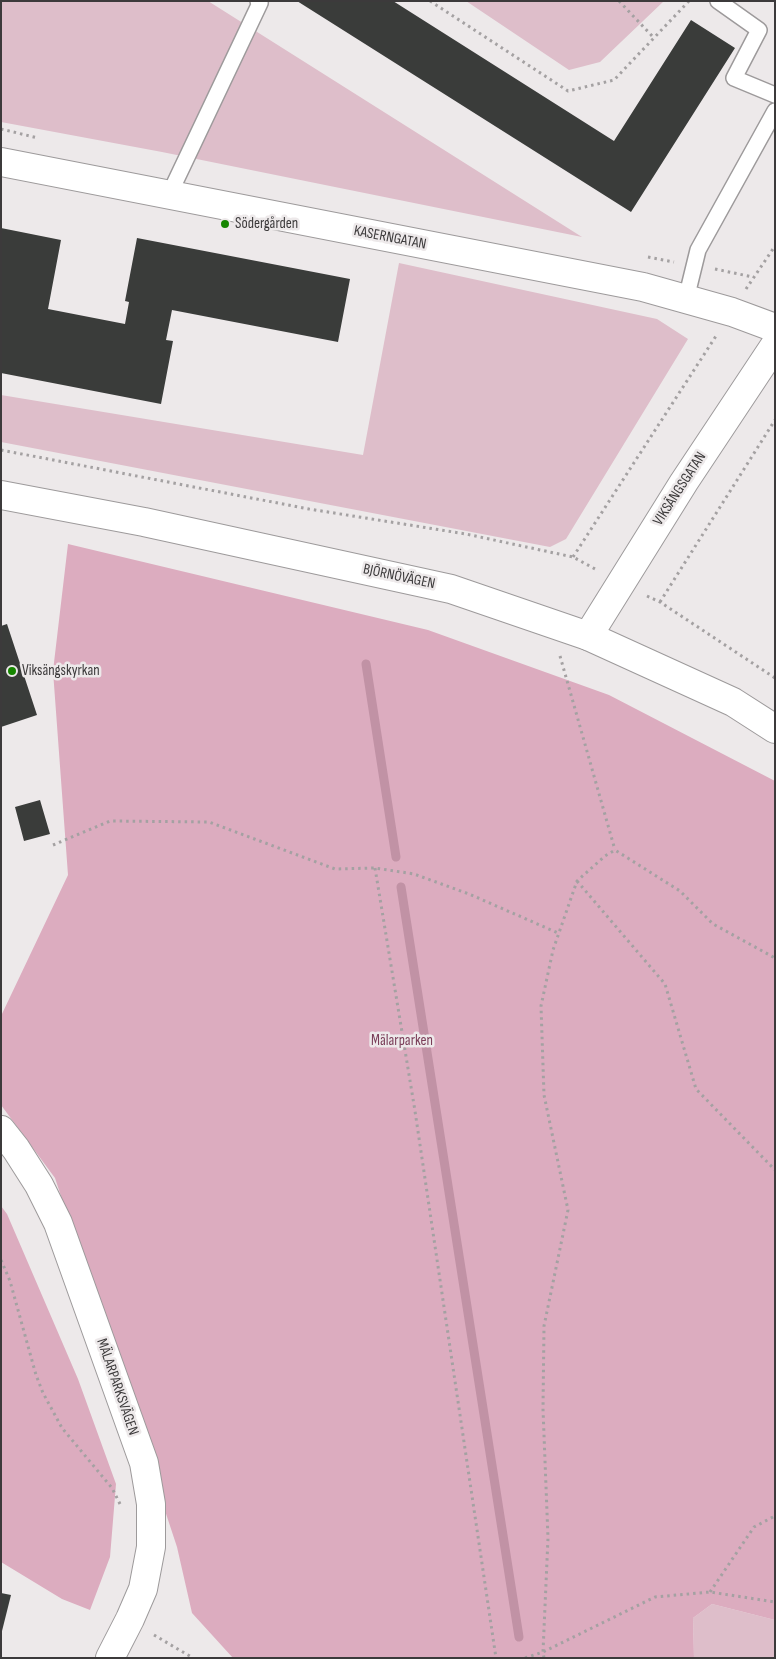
<!DOCTYPE html>
<meta charset="utf-8">
<style>
body{margin:0}
#map{position:relative;width:776px;height:1659px;overflow:hidden;background:#ede9ea;font-family:"Sofia Sans Condensed",sans-serif}
canvas{display:block}
.frame{position:absolute;inset:0;border:2px solid #3c3a3b;pointer-events:none}
</style>
<div id="map">
<canvas width="776" height="1659"></canvas>
<div class="frame"></div>
</div>
<script>
const c = document.querySelector('canvas').getContext('2d');
c.lineJoin = 'round';
function fillPath(path, color) { c.fillStyle = color; c.fill(path, 'evenodd'); }
const toPath = rows => new Path2D(rows.map(r => 'M' + r).join(''));
function stroke(path, color, width, dash) { c.strokeStyle = color; c.lineWidth = width; c.lineCap = dash ? 'butt' : 'round'; c.setLineDash(dash || []); c.stroke(path); }
function write(font, color, halo, rows, align = 'center') {
  c.font = font + ' "Sofia Sans Condensed",sans-serif'; c.lineWidth = 5; c.setLineDash([]); c.textBaseline = 'middle'; c.strokeStyle = halo; c.fillStyle = color; for (const [text, x, y, turn = 0] of rows) {
    c.save(); c.translate(x, y); c.rotate((+turn || 0) * Math.PI / 180); c.textAlign = isNaN(turn) ? turn : align; if (halo) c.strokeText(text, 0, 0); c.fillText(text, 0, 0); c.restore();
  }
}
fillPath(toPath([
 [1,1,208,1,582,237,162,152,1,122],
 [466,1,664,1,600,62,569,70],
 [399,263,657,319,688,339,566,539,550,547,1,442,1,395,363,455],
 [712,1604,775,1620,775,1658,694,1658,693,1618]
]), '#debeca');
fillPath(toPath([
 [68,544,428,630,609,695,775,781,775,1620,712,1604,693,1618,694,1658,233,1658,192,1613,177,1547,55,1178,1,1105,1,1016,68,875,53,671],
 [1,1206,7,1214,78,1379,116,1484,110,1557,90,1610,62,1599,1,1562]
]), '#dcacbf');
stroke(toPath([
 [366,664,396,857],
 [401,887,519,1637]
]), '#c192a5', 9);
fillPath(toPath([
 [297,1,393,1,614,141,691,20,735,48,631,212],
 [1,228,61,240,48,309,125,324,129,302,125,301,137,238,350,279,338,342,172,310,166,340,173,341,161,404,1,373],
 [7,624,37,715,1,727,1,626],
 [40,800,50,834,24,841,15,807],
 [1,1593,11,1595,2,1631,1,1631]
]), '#3a3c3a');
const service = toPath([
 [718,1,759,30,734,78,775,95],
 [169,195,260,3,258,1],
 [686,299,698,250,775,111]
]);
const minor = toPath([
 [1,162,643,287,732,312,775,328],
 [1,1130,16,1149,39,1185,58,1223,144,1463,151,1504,151,1547,143,1589,130,1619,110,1658]
]);
const tertiary = toPath([
 [588,636,684,482,775,345]
]);
const secondary = toPath([
 [1,495,144,522,451,589,588,636,733,702,775,729]
]);
stroke(service, '#9d9a9b', 18);
stroke(minor, '#9d9a9b', 30);
stroke(tertiary, '#9d9a9b', 30);
stroke(secondary, '#9d9a9b', 30);
stroke(toPath([
 [430,1,568,91,614,80,689,1],
 [619,1,654,38],
 [1,129,38,138],
 [648,257,674,262],
 [715,269,753,277],
 [746,289,775,246],
 [1,450,309,509,466,534,573,557,597,570],
 [573,557,716,336],
 [647,596,660,602,775,678],
 [660,602,775,420],
 [560,656,615,850],
 [53,845,110,821,209,822,335,869,375,868,414,874,469,894,558,933],
 [375,868,415,1111,496,1658],
 [577,881,665,984,696,1089,775,1170],
 [1,1260,10,1281,36,1375,43,1393,62,1428,112,1488,121,1506],
 [710,1592,754,1527,775,1516],
 [154,1635,193,1658],
 [525,1658,543,1652,655,1597,710,1592,775,1602],
 [544,1658,543,1652,548,1538,543,1409,544,1326,568,1210,544,1095,541,1006,553,950,577,881,605,856,615,850,680,891,713,924,775,958]
]), '#a4a1a2', 3, [2.5, 4]);
stroke(service, '#fff', 15);
stroke(minor, '#fff', 28);
stroke(tertiary, '#fff', 28);
stroke(secondary, '#fff', 28);
for (const [x, y, r, color] of [
 [225,224,5,"#168600"],
 [12,671,5,"#168600"]
]) { const dot = new Path2D(); dot.arc(x, y, r, 0, 2 * Math.PI); c.fillStyle = color; c.fill(dot); stroke(dot, '#ede9ea', 2); }
write('15px', '#3c3a3b', '#ede9ea', [
 ["Södergården",235,224],
 ["Viksängskyrkan",22,671]
], 'left');
write('15px', '#3c3a3b', '#ede9ea', [
 ["KASERNGATAN",390,238,11],
 ["VIKSÄNGSGATAN",680,489,-57],
 ["BJÖRNÖVÄGEN",399,577,12],
 ["MÄLARPARKSVÄGEN",117,1387,71]
]);
write('15px', '#7a3d58', '#ede9ea', [
 ["Mälarparken",402,1041]
]);
</script>
